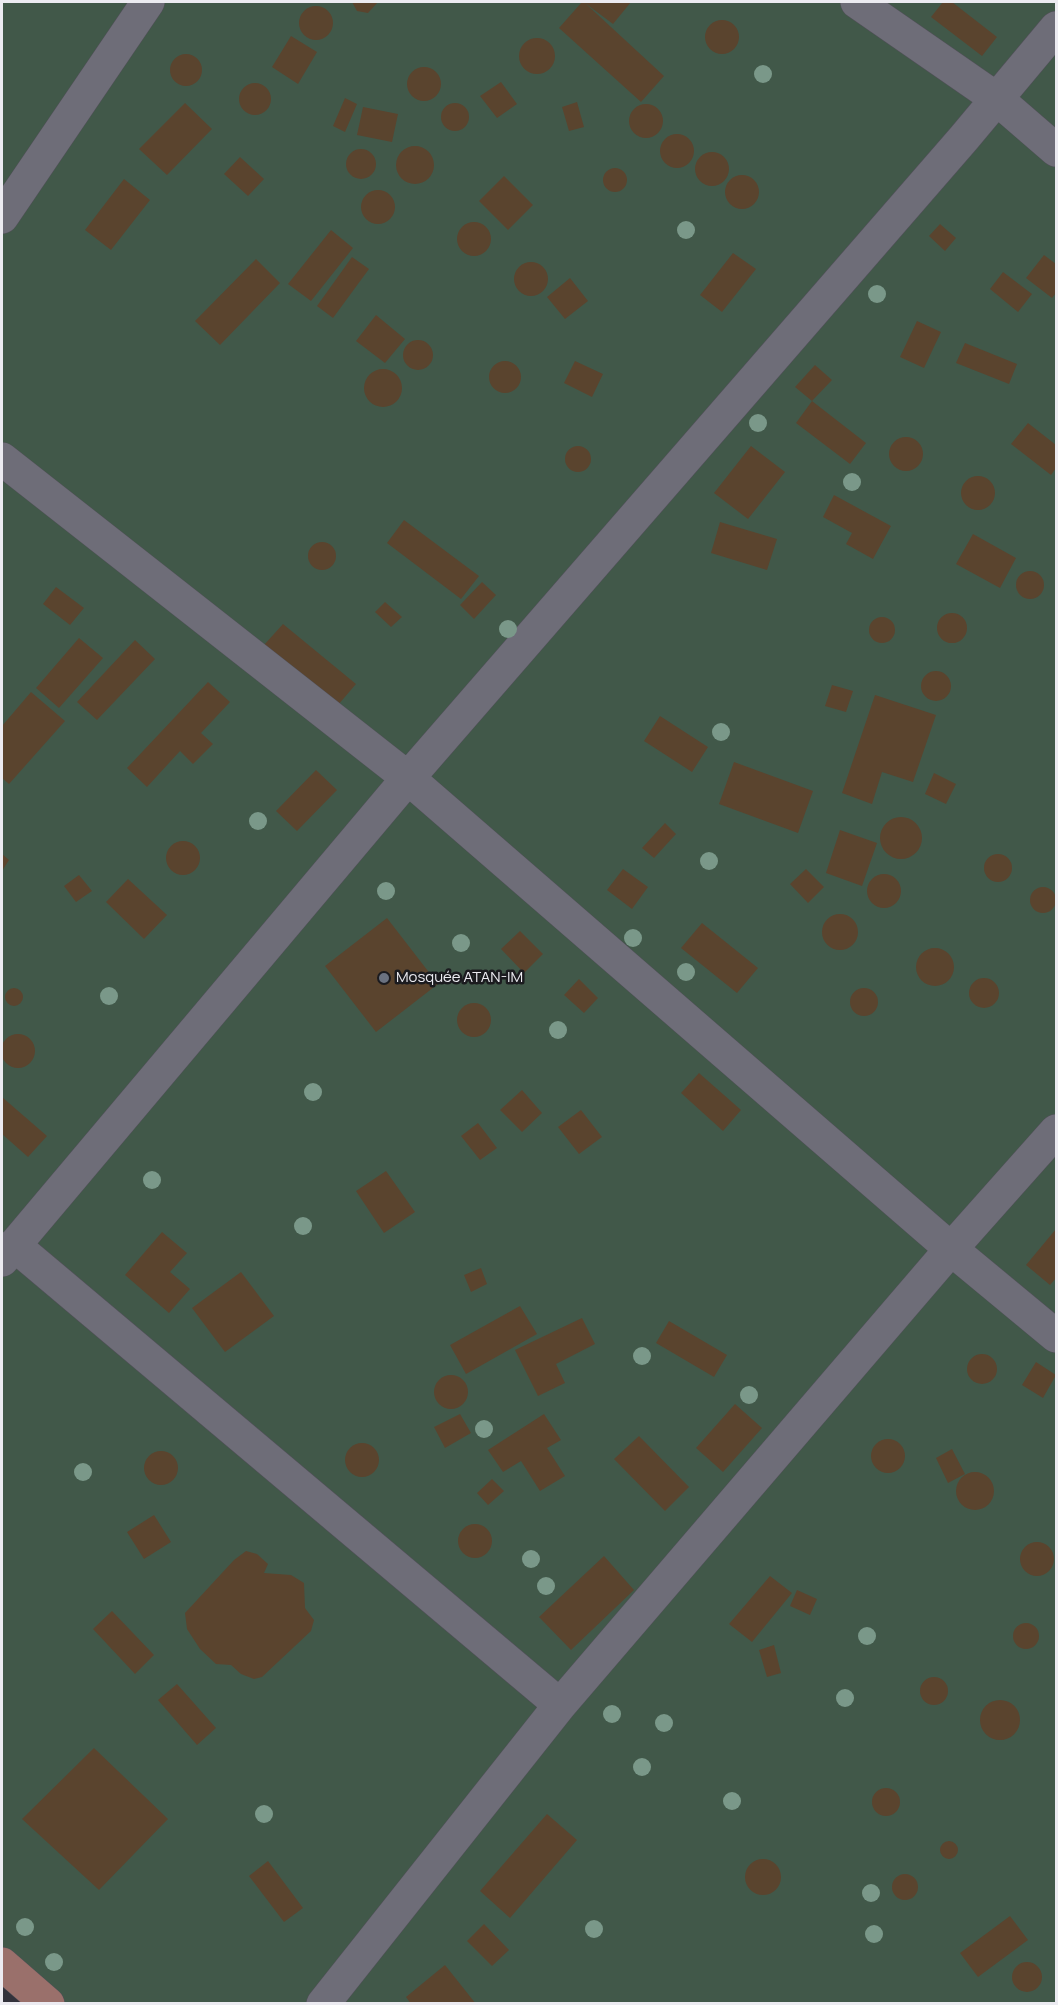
<!DOCTYPE html>
<meta charset="utf-8">
<style>
body{margin:0}
#map{position:relative;width:1058px;height:2005px;overflow:hidden;background:#33323b;font-family:Manrope,sans-serif}
canvas{display:block}
.frame{position:absolute;inset:0;border:3px solid #ecebf1;pointer-events:none}
</style>
<div id="map">
<canvas width="1058" height="2005"></canvas>
<div class="frame"></div>
</div>
<script>
const c = document.querySelector('canvas').getContext('2d');
c.lineJoin = 'round';
function fillPath(path, color) { c.fillStyle = color; c.fill(path, 'evenodd'); }
const toPath = rows => new Path2D(rows.map(r => 'M' + r).join(''));
function stroke(path, color, width, dash) { c.strokeStyle = color; c.lineWidth = width; c.lineCap = dash ? 'butt' : 'round'; c.setLineDash(dash || []); c.stroke(path); }
function write(font, color, halo, rows, align = 'center') {
  c.font = font + ' Manrope,sans-serif'; c.lineWidth = 5; c.setLineDash([]); c.textBaseline = 'middle'; c.strokeStyle = halo; c.fillStyle = color; for (const [text, x, y, turn = 0] of rows) {
    c.save(); c.translate(x, y); c.rotate((+turn || 0) * Math.PI / 180); c.textAlign = isNaN(turn) ? turn : align; if (halo) c.strokeText(text, 0, 0); c.fillText(text, 0, 0); c.restore();
  }
}
fillPath(toPath([
 [2,2,1056,2,1056,2003,48,2004,2,1964]
]), '#415849');
fillPath(toPath([
 [352,2,378,2,368,13,357,11],
 [582,2,631,2,613,24,585,3,664,76,641,102,559,28],
 [943,2,952,2,997,37,982,56,931,17],
 '299 23a17 17 0 1 1 34 0a17 17 0 1 1-34 0Z',
 '705 37a17 17 0 1 1 34 0a17 17 0 1 1-34 0Z',
 [291,36,317,52,298,84,272,67],
 '519 56a18 18 0 1 1 36 0a18 18 0 1 1-36 0Z',
 '170 70a16 16 0 1 1 32 0a16 16 0 1 1-32 0Z',
 '407 84a17 17 0 1 1 34 0a17 17 0 1 1-34 0Z',
 [501,82,517,104,497,118,480,96],
 '239 99a16 16 0 1 1 32 0a16 16 0 1 1-32 0Z',
 [345,98,357,104,345,132,333,126],
 [577,102,584,127,569,131,562,107],
 [185,103,212,129,167,175,139,149],
 '441 117a14 14 0 1 1 28 0a14 14 0 1 1-28 0Z',
 '629 121a17 17 0 1 1 34 0a17 17 0 1 1-34 0Z',
 [363,107,398,114,392,142,357,135],
 '660 151a17 17 0 1 1 34 0a17 17 0 1 1-34 0Z',
 '396 165a19 19 0 1 1 38 0a19 19 0 1 1-38 0Z',
 '346 164a15 15 0 1 1 30 0a15 15 0 1 1-30 0Z',
 '695 169a17 17 0 1 1 34 0a17 17 0 1 1-34 0Z',
 [240,157,264,179,248,196,224,174],
 '603 180a12 12 0 1 1 24 0a12 12 0 1 1-24 0Z',
 '725 192a17 17 0 1 1 34 0a17 17 0 1 1-34 0Z',
 [504,176,533,205,508,230,479,201],
 [124,179,150,200,111,250,85,230],
 '361 207a17 17 0 1 1 34 0a17 17 0 1 1-34 0Z',
 '457 239a17 17 0 1 1 34 0a17 17 0 1 1-34 0Z',
 [940,224,956,238,945,251,929,236],
 [331,230,353,248,311,301,288,284],
 [733,253,756,269,722,312,700,295],
 [1044,255,1056,264,1056,293,1052,298,1026,278],
 [352,257,369,269,333,318,317,306],
 [256,259,280,283,220,345,195,321],
 '514 279a17 17 0 1 1 34 0a17 17 0 1 1-34 0Z',
 [1003,272,1032,294,1018,312,990,289],
 [570,278,588,301,565,319,547,297],
 [376,315,405,339,385,363,356,341],
 [917,321,941,332,924,368,900,357],
 '403 355a15 15 0 1 1 30 0a15 15 0 1 1-30 0Z',
 [965,343,1017,364,1009,384,956,363],
 '489 377a16 16 0 1 1 32 0a16 16 0 1 1-32 0Z',
 [575,361,603,374,592,397,564,383],
 [815,365,832,380,812,401,866,443,850,464,796,423,812,401,795,387],
 '364 388a19 19 0 1 1 38 0a19 19 0 1 1-38 0Z',
 [1028,423,1056,445,1056,468,1051,475,1011,444],
 '889 454a17 17 0 1 1 34 0a17 17 0 1 1-34 0Z',
 [751,446,785,472,748,519,714,493],
 '565 459a13 13 0 1 1 26 0a13 13 0 1 1-26 0Z',
 '961 493a17 17 0 1 1 34 0a17 17 0 1 1-34 0Z',
 [834,495,891,526,873,559,846,544,852,533,823,517],
 [404,520,479,576,461,599,387,543],
 [720,522,777,539,767,570,711,553],
 [973,534,1016,558,1000,588,956,564],
 '308 556a14 14 0 1 1 28 0a14 14 0 1 1-28 0Z',
 '1016 585a14 14 0 1 1 28 0a14 14 0 1 1-28 0Z',
 [482,582,496,595,474,619,460,605],
 [56,587,84,608,70,625,43,604],
 [385,602,402,617,391,627,375,612],
 '937 628a15 15 0 1 1 30 0a15 15 0 1 1-30 0Z',
 '869 630a13 13 0 1 1 26 0a13 13 0 1 1-26 0Z',
 [283,624,356,684,338,705,264,645],
 [79,638,103,658,59,708,36,688],
 [135,640,155,659,97,720,77,702],
 '921 686a15 15 0 1 1 30 0a15 15 0 1 1-30 0Z',
 [208,682,230,702,201,733,213,744,193,764,180,751,147,787,127,768],
 [832,685,853,691,846,712,825,706],
 [31,692,65,721,9,784,2,778,2,726],
 [875,695,936,715,913,782,882,772,872,804,842,793],
 [660,716,708,747,692,772,644,741],
 [734,762,813,791,798,833,719,804],
 [316,770,337,790,297,831,276,811],
 [934,773,956,784,946,804,925,794],
 '880 838a21 21 0 1 1 42 0a21 21 0 1 1-42 0Z',
 [665,823,676,834,654,858,642,848],
 [840,830,877,843,862,886,826,873],
 '166 858a17 17 0 1 1 34 0a17 17 0 1 1-34 0Z',
 [2,854,9,860,2,871],
 '984 868a14 14 0 1 1 28 0a14 14 0 1 1-28 0Z',
 [623,869,648,887,632,909,607,890],
 [806,869,824,887,808,903,790,884],
 '867 891a17 17 0 1 1 34 0a17 17 0 1 1-34 0Z',
 [79,875,92,891,76,902,64,886],
 [128,879,167,915,144,939,106,902],
 '1030 900a13 13 0 1 1 26 0a13 13 0 1 1-26 0Z',
 '822 932a18 18 0 1 1 36 0a18 18 0 1 1-36 0Z',
 [387,918,438,984,376,1032,325,966],
 [702,923,758,968,737,993,681,948],
 [520,931,543,954,524,973,501,949],
 '916 967a19 19 0 1 1 38 0a19 19 0 1 1-38 0Z',
 '969 993a15 15 0 1 1 30 0a15 15 0 1 1-30 0Z',
 [579,979,598,998,584,1013,564,995],
 '850 1002a14 14 0 1 1 28 0a14 14 0 1 1-28 0Z',
 '5 997a9 9 0 1 1 18 0a9 9 0 1 1-18 0Z',
 '457 1020a17 17 0 1 1 34 0a17 17 0 1 1-34 0Z',
 '1 1051a17 17 0 1 1 34 0a17 17 0 1 1-34 0Z',
 [699,1073,741,1110,723,1131,681,1093],
 [522,1090,542,1113,522,1132,500,1110],
 [2,1097,47,1136,28,1157,2,1134],
 [581,1110,602,1137,579,1154,558,1127],
 [478,1123,497,1148,480,1160,461,1136],
 [386,1171,415,1212,384,1233,356,1191],
 [1056,1229,1056,1278,1050,1285,1026,1265],
 [162,1232,187,1253,170,1272,190,1289,169,1313,125,1275],
 [481,1268,487,1284,471,1292,464,1275],
 [241,1272,274,1316,225,1352,192,1308],
 [520,1306,537,1334,466,1374,450,1345],
 [582,1318,595,1344,556,1364,565,1383,538,1396,515,1350],
 [669,1321,727,1355,714,1377,656,1343],
 '967 1369a15 15 0 1 1 30 0a15 15 0 1 1-30 0Z',
 [1036,1362,1056,1375,1043,1398,1022,1385],
 '434 1392a17 17 0 1 1 34 0a17 17 0 1 1-34 0Z',
 [735,1404,762,1428,723,1472,696,1448],
 [460,1414,471,1433,445,1448,434,1427],
 [544,1414,561,1440,547,1448,565,1476,540,1491,521,1461,503,1472,488,1450],
 [639,1436,689,1487,665,1511,614,1459],
 '871 1456a17 17 0 1 1 34 0a17 17 0 1 1-34 0Z',
 '345 1460a17 17 0 1 1 34 0a17 17 0 1 1-34 0Z',
 [952,1449,965,1474,948,1483,936,1458],
 '144 1468a17 17 0 1 1 34 0a17 17 0 1 1-34 0Z',
 '956 1491a19 19 0 1 1 38 0a19 19 0 1 1-38 0Z',
 [492,1479,504,1491,488,1505,477,1493],
 [154,1515,171,1542,144,1559,127,1532],
 '458 1541a17 17 0 1 1 34 0a17 17 0 1 1-34 0Z',
 '1020 1559a17 17 0 1 1 34 0a17 17 0 1 1-34 0Z',
 [246,1551,257,1554,268,1564,264,1573,291,1575,304,1583,305,1608,314,1620,311,1631,262,1677,254,1679,241,1674,231,1665,216,1664,200,1649,187,1629,185,1613,234,1560],
 [604,1556,634,1590,571,1650,539,1617],
 [770,1576,792,1593,752,1642,729,1624],
 [797,1590,817,1599,810,1615,790,1606],
 [112,1611,154,1655,135,1674,93,1629],
 '1013 1636a13 13 0 1 1 26 0a13 13 0 1 1-26 0Z',
 [774,1645,781,1673,767,1677,759,1650],
 '920 1691a14 14 0 1 1 28 0a14 14 0 1 1-28 0Z',
 [177,1684,216,1728,197,1745,158,1700],
 '980 1720a20 20 0 1 1 40 0a20 20 0 1 1-40 0Z',
 [94,1748,168,1819,99,1890,22,1819],
 '872 1802a14 14 0 1 1 28 0a14 14 0 1 1-28 0Z',
 [547,1814,577,1840,510,1918,480,1891],
 '940 1850a9 9 0 1 1 18 0a9 9 0 1 1-18 0Z',
 '745 1877a18 18 0 1 1 36 0a18 18 0 1 1-36 0Z',
 [268,1861,303,1908,284,1922,249,1876],
 '892 1887a13 13 0 1 1 26 0a13 13 0 1 1-26 0Z',
 [1010,1916,1028,1940,978,1977,960,1953],
 [484,1924,509,1950,492,1966,467,1941],
 '1012 1977a15 15 0 1 1 30 0a15 15 0 1 1-30 0Z',
 [445,1965,476,2004,411,2004,406,1997]
]), '#5a442e');
const street = toPath([
 [857,2,997,99,1056,150],
 [2,217,148,2],
 [2,459,408,778,951,1249,1056,1336],
 [14,1245,560,1705],
 [2,1260,408,778,964,138,1056,28],
 [323,2004,560,1705,951,1249,1056,1131]
]);
const primary = toPath([
 [2,1964,48,2004]
]);
stroke(street, '#515058', 34);
stroke(primary, '#515058', 34);
stroke(street, '#6e6d78', 33);
stroke(primary, '#9a706b', 33);
c.fillStyle = '#7a9889';
for (const [x, y] of [
 [763,74],
 [686,230],
 [877,294],
 [758,423],
 [852,482],
 [508,629],
 [721,732],
 [258,821],
 [709,861],
 [386,891],
 [633,938],
 [461,943],
 [686,972],
 [109,996],
 [558,1030],
 [313,1092],
 [152,1180],
 [303,1226],
 [642,1356],
 [749,1395],
 [484,1429],
 [83,1472],
 [531,1559],
 [546,1586],
 [867,1636],
 [845,1698],
 [612,1714],
 [664,1723],
 [642,1767],
 [732,1801],
 [264,1814],
 [871,1893],
 [25,1927],
 [594,1929],
 [874,1934],
 [54,1962]
]) { c.beginPath(); c.arc(x, y, 9, 0, 2 * Math.PI); c.fill(); }
for (const [x, y, r, color] of [
 [384,978,6,"#6b7280"]
]) { const dot = new Path2D(); dot.arc(x, y, r, 0, 2 * Math.PI); c.fillStyle = color; c.fill(dot); stroke(dot, '#1b1b1f', 2); }
write('15px', '#ecebf1', '#1b1b1f', [
 ["Mosquée ATAN-IM",396,978]
], 'left');
</script>
